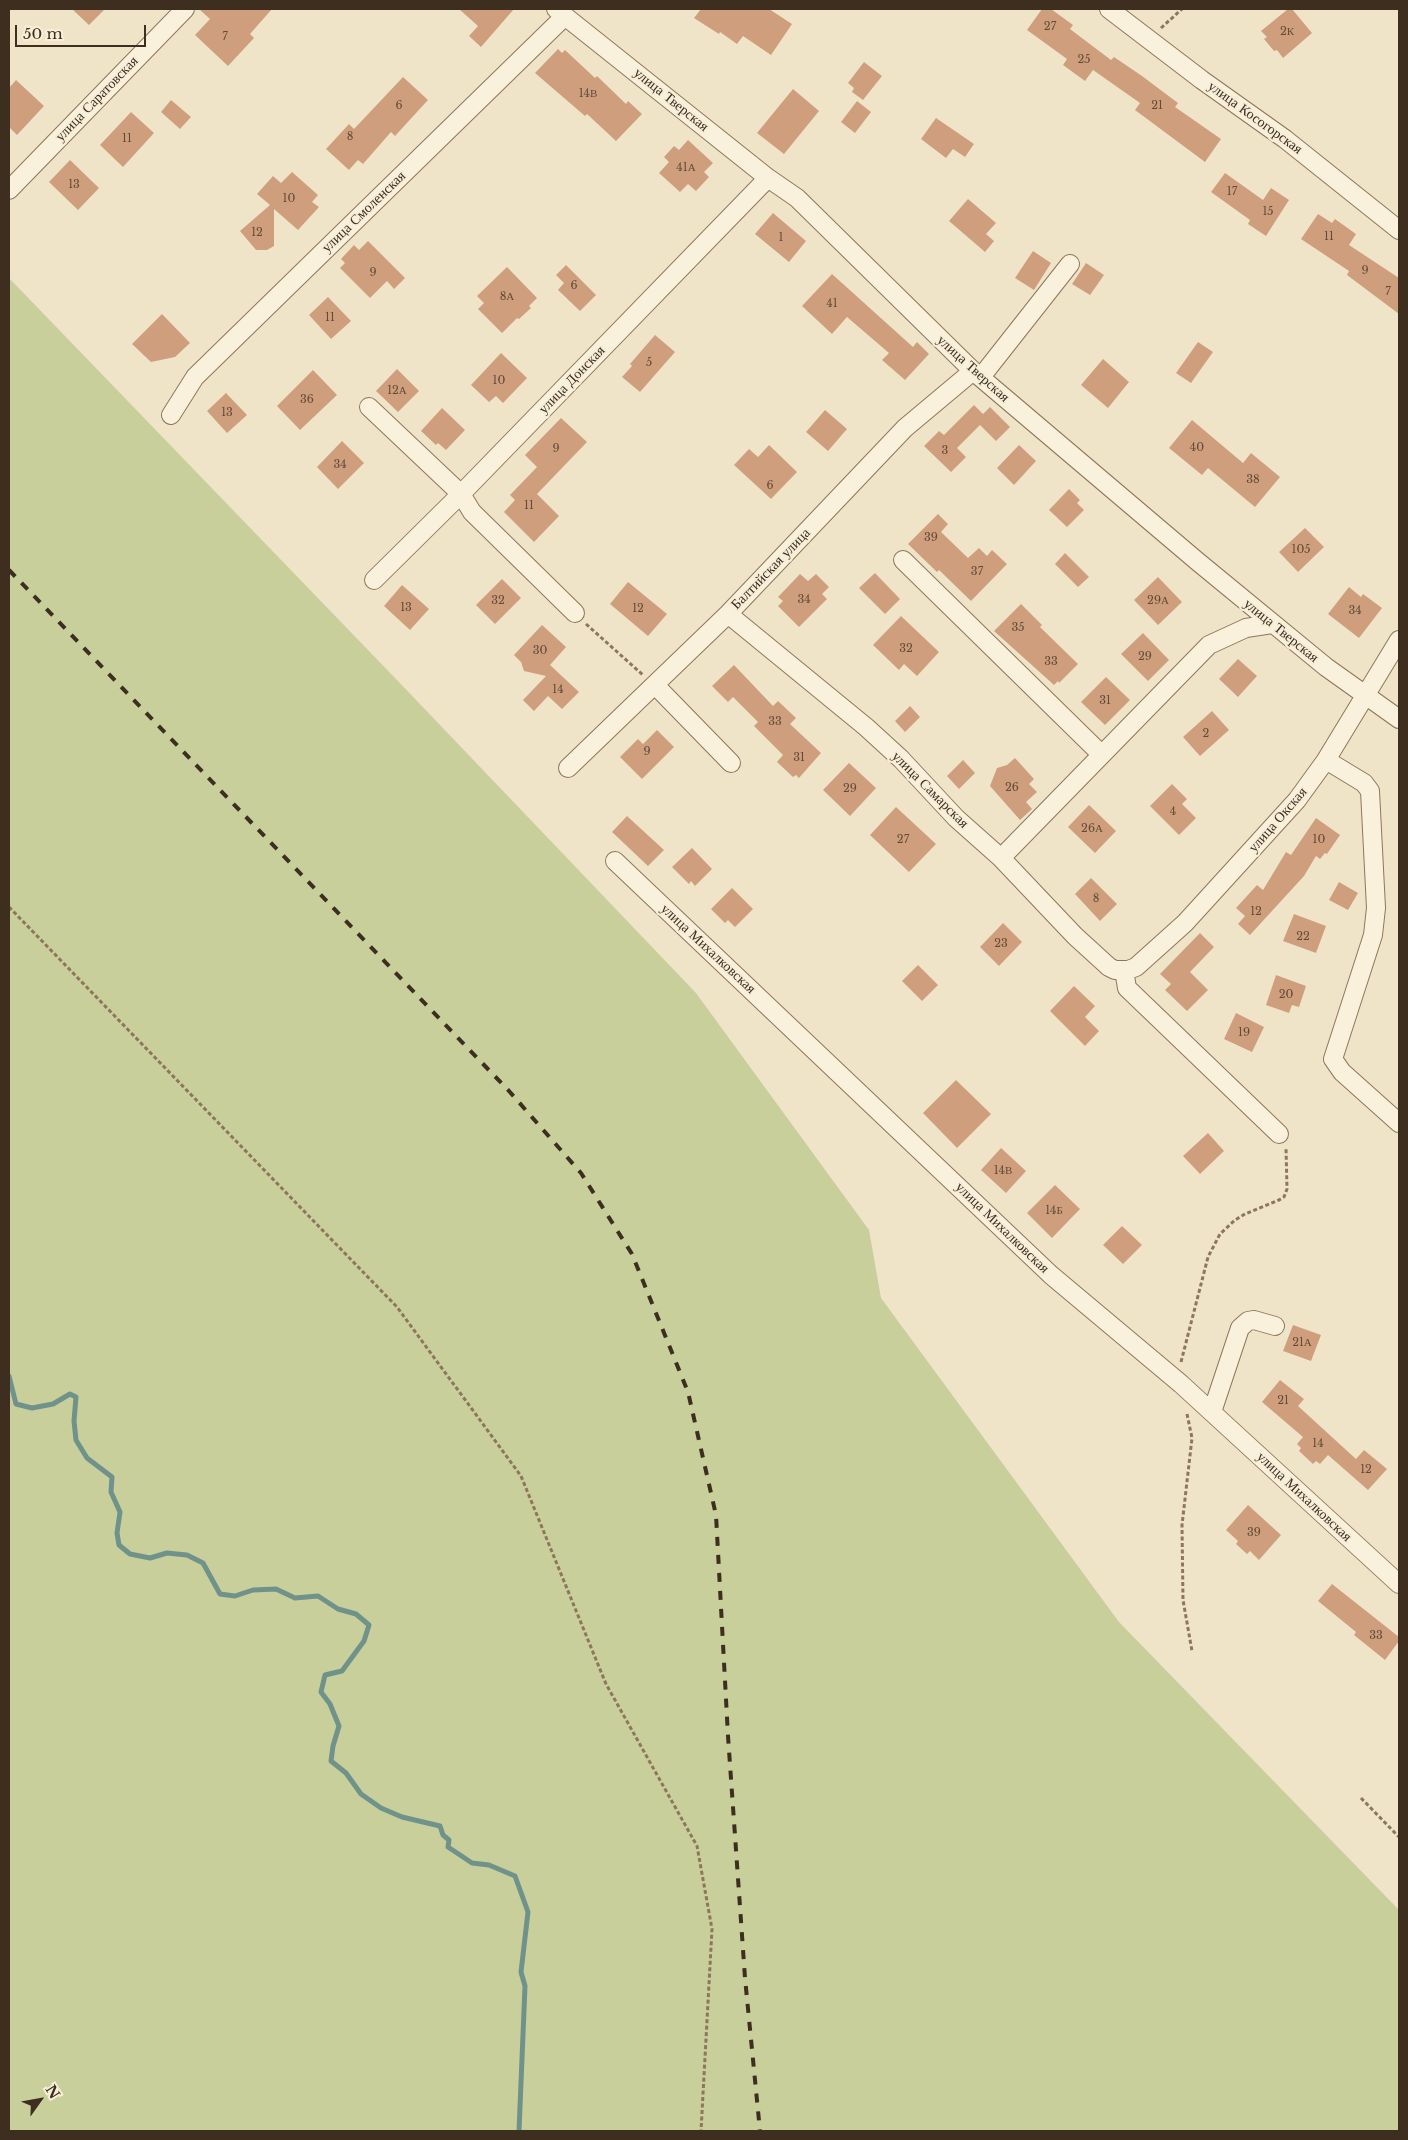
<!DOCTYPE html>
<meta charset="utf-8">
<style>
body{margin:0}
#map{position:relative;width:1408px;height:2140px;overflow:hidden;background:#f0e4c8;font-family:"Libre Baskerville",serif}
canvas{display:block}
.frame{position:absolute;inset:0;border:10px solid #3d2e20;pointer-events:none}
.north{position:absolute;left:15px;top:2075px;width:50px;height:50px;-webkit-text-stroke:4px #f7eed8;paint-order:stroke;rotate:58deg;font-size:14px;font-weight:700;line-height:20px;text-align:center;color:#3d2e20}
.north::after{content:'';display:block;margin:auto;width:18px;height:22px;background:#3d2e20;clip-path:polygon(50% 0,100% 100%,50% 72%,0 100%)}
.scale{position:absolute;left:15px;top:25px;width:131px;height:22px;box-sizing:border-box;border:2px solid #3d2e20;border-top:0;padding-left:6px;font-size:15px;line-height:18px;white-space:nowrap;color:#3d2e20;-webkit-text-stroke:4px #f7eed8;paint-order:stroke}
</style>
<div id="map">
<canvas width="1408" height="2140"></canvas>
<div class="frame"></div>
<div class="north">N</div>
<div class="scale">50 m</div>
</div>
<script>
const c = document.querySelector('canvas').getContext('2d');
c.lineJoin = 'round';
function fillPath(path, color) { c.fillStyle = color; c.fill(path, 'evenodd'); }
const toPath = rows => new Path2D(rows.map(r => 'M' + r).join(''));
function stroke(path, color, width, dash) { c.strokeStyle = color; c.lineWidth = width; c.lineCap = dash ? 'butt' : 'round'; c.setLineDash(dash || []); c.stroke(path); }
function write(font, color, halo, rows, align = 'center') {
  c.font = font + ' "Libre Baskerville",serif'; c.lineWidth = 4.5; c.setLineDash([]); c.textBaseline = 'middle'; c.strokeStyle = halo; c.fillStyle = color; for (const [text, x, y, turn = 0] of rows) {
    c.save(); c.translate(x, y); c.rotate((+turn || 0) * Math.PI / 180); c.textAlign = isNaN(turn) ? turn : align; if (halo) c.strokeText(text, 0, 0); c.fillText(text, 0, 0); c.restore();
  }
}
fillPath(toPath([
 [9,278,397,680,696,993,869,1230,881,1298,1119,1622,1399,1910,1399,2131,9,2131]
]), '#c9cf9b');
stroke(toPath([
 [9,1376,16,1404,32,1408,53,1404,70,1394,76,1397,74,1421,76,1440,87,1458,112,1477,111,1492,120,1512,117,1533,119,1545,130,1554,150,1558,167,1553,187,1555,203,1563,220,1594,235,1596,253,1590,276,1589,295,1598,318,1596,338,1609,356,1614,369,1625,364,1641,342,1671,325,1675,321,1692,330,1704,339,1726,333,1746,331,1761,346,1773,361,1794,381,1808,402,1817,440,1826,443,1835,449,1840,448,1847,472,1863,489,1865,515,1876,528,1912,521,1972,525,1986,519,2131]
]), '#6f938a', 5);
fillPath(toPath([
 [72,9,105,9,89,25],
 [199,9,272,9,250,34,254,38,228,66,195,35,210,19],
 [459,9,514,9,481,47,469,36,478,26],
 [701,9,769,9,792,24,771,55,743,36,737,44,720,32,719,34,694,18],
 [1042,9,1051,9,1073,25,1070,29,1111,60,1114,57,1142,76,1178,103,1175,107,1221,139,1205,162,1135,110,1140,103,1093,70,1085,81,1063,65,1067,59,1027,30],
 [1288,9,1292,9,1312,33,1283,58,1277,50,1274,51,1264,39,1267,37,1261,31],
 [558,49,562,53,565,50,595,78,597,76,626,104,628,101,642,114,616,141,587,114,585,116,535,73],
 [864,62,882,76,863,100,852,92,854,88,848,83],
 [403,77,428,100,395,136,391,132,363,164,358,160,349,170,326,149,349,124,354,129],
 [16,80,44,106,17,135,9,127,9,88],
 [793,89,819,111,784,154,757,133],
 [171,100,191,117,180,129,161,112],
 [857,101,871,112,855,133,841,122],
 [131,112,154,133,123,167,100,145],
 [936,118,974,144,965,157,953,149,946,158,921,139],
 [688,140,713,163,704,172,709,177,696,191,688,184,680,192,659,173,669,162,664,157,674,146,679,150],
 [70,160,99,188,78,210,49,182],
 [292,172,318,195,312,202,319,207,298,230,274,209,274,246,267,250,256,250,240,231,270,205,257,194,273,176,281,183],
 [1225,173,1263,200,1271,188,1289,200,1266,236,1248,224,1250,220,1211,192],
 [968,199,996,223,986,234,994,241,985,252,949,221],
 [773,213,806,241,789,262,755,234],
 [1318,214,1332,223,1335,219,1356,234,1349,245,1399,278,1399,314,1347,275,1349,271,1301,239],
 [368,241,405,278,394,289,387,281,370,298,340,268,345,263,341,259,354,245,359,250],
 [1033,251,1051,263,1034,290,1015,278],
 [1086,263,1104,275,1090,295,1072,284],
 [566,265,596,295,580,311,558,290,564,283,556,275],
 [507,267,537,298,529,306,531,308,519,319,517,318,502,333,478,309,484,303,477,296],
 [832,274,913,347,917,342,929,354,905,380,882,360,889,353,847,317,832,334,802,306],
 [328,297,351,321,331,339,309,315],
 [162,314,190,343,175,357,151,362,132,344],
 [655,335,675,352,640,392,622,377,632,366,630,364],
 [1198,342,1213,352,1191,383,1176,373],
 [501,353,527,378,503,403,496,396,489,402,471,385],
 [1103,359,1129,382,1108,408,1081,385],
 [397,369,419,391,398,412,376,391],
 [313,370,337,395,300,430,277,406],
 [226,393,247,415,227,433,207,411],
 [974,405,983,414,990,407,1010,427,996,441,980,425,957,448,966,457,951,472,924,446,939,431,944,435],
 [442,408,465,430,446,450,438,443,436,445,421,431],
 [825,410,847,429,828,451,806,432],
 [561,418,587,442,537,494,559,516,534,542,504,512,515,500,510,495,537,467,525,455],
 [1192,420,1243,463,1251,453,1280,477,1255,507,1208,468,1202,475,1169,448],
 [342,441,364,463,338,489,317,467],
 [769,445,797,472,771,499,734,465,749,449,758,457],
 [1019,445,1036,461,1014,485,997,468],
 [1069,489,1080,500,1077,503,1084,510,1067,527,1049,510],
 [938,514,948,524,941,532,968,558,979,548,987,556,992,550,1007,564,971,601,939,570,937,572,908,544],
 [1305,528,1324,547,1298,572,1279,552],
 [1065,553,1089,577,1078,587,1055,564],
 [875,573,900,599,885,614,859,588],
 [800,574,808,581,816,574,829,587,822,594,827,599,799,627,778,606,783,601,778,597],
 [1158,577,1182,602,1158,625,1134,600],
 [502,579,521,598,495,624,476,605],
 [628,582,667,614,648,636,610,604],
 [402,585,429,609,410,630,384,606],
 [1349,587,1361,597,1363,594,1382,608,1359,638,1328,614],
 [1021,604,1042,625,1040,627,1078,664,1059,683,1058,681,1054,685,994,631],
 [901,616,939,652,917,676,904,664,899,670,873,645],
 [542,625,566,647,550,665,579,692,562,709,548,696,534,711,523,700,546,676,524,671,521,662,514,655],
 [1143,633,1169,660,1148,681,1121,654],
 [1238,659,1257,676,1238,697,1219,679],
 [734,665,773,706,778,701,796,718,790,724,821,753,799,778,796,775,793,777,777,762,783,755,754,726,758,722,733,697,728,702,712,686],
 [1106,677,1130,700,1105,725,1081,702],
 [910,706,920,717,905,732,895,721],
 [1212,711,1229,730,1200,756,1183,737],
 [657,730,674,747,642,779,620,757,638,739,643,744],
 [1015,758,1034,779,1029,784,1037,792,1026,802,1032,809,1020,820,990,786,997,768,1007,765],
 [963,760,975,773,959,789,947,776],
 [849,763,876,788,850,816,823,790],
 [1172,784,1187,799,1182,804,1196,818,1179,835,1150,806],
 [1089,805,1116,831,1095,853,1068,827],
 [896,807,936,844,909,872,870,835],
 [627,816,664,850,648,866,612,832],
 [1316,818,1340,835,1327,854,1325,853,1320,859,1316,856,1304,876,1250,935,1238,924,1245,916,1236,908,1257,885,1263,890,1286,852,1291,855],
 [692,848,712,869,695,886,691,881,689,884,672,867],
 [1091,878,1117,904,1100,921,1075,894],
 [1339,882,1358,893,1348,910,1329,900],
 [732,888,753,909,735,927,728,920,725,923,711,909],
 [1294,914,1326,926,1316,953,1283,941],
 [1003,923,1022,942,999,966,980,947],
 [1200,933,1214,947,1190,972,1208,990,1187,1011,1165,990,1171,984,1160,974],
 [918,965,938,985,922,1001,902,981],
 [1276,975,1306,986,1299,1007,1292,1005,1289,1013,1266,1005],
 [1074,986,1095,1006,1085,1017,1099,1031,1085,1046,1050,1011],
 [1236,1013,1264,1027,1252,1052,1224,1039],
 [956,1080,991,1114,957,1148,923,1113],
 [1208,1133,1224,1151,1200,1174,1183,1156],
 [1001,1148,1026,1171,1006,1193,981,1170],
 [1055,1185,1080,1209,1052,1238,1027,1213],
 [1122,1226,1142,1245,1123,1264,1103,1245],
 [1293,1325,1321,1335,1311,1361,1283,1351],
 [1280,1380,1304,1399,1298,1406,1356,1459,1364,1450,1387,1469,1368,1490,1328,1455,1320,1464,1316,1461,1313,1464,1299,1451,1301,1448,1297,1444,1303,1437,1262,1402],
 [1248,1505,1281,1535,1259,1560,1250,1551,1247,1554,1236,1544,1238,1541,1226,1530],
 [1332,1584,1399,1637,1399,1641,1385,1660,1354,1635,1356,1632,1318,1601]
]), '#cf9f7d');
const minor = toPath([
 [556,9,768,178,797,198,973,371,1197,561,1326,667,1399,719],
 [1109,9,1202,80,1285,139,1399,230],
 [9,190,185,9],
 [981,377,1070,264],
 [369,407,461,494,472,512,575,613],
 [171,415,195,377,565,16],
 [903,560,1101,754],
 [374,580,461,494,768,178],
 [728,614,866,727,901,759,956,818,1001,858,1075,936,1109,967,1115,970,1128,970,1136,967,1185,923,1297,800,1326,760,1399,640],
 [655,685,731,763],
 [1326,760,1364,783,1370,791,1376,908,1373,935,1333,1059,1342,1072,1399,1123],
 [568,768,728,614,905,428,973,371],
 [1001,858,1209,645,1246,628,1272,624],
 [615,861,1051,1275,1181,1384,1399,1584],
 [1124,970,1127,988,1279,1134],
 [1212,1412,1240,1328,1248,1321,1254,1320,1275,1326]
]);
stroke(minor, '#8d765c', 20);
stroke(toPath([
 [1161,28,1182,9],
 [586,624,643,675],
 [9,907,397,1307,521,1476,606,1684,697,1846,712,1929,701,2131],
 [1181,1362,1208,1257,1220,1234,1235,1220,1245,1214,1279,1200,1284,1197,1287,1189,1286,1148],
 [1187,1414,1192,1438,1182,1525,1183,1600,1192,1651],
 [1361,1798,1399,1837]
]), '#8d765c', 3, [4, 2.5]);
stroke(minor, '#faf1dc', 18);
stroke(toPath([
 [9,570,509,1091,581,1173,632,1254,688,1392,716,1515,728,1736,745,1978,760,2131]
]), '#3d2e20', 4, [9, 9]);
write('11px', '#624a37', null, [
 ["27",1050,27],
 ["2К",1287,32],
 ["7",225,37],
 ["25",1084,60],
 ["14В",588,94],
 ["6",399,106],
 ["21",1157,106],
 ["8",350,137],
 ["11",127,139],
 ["41А",686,168],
 ["13",74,185],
 ["17",1232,192],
 ["10",289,199],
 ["15",1268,212],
 ["12",257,233],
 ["11",1329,237],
 ["1",781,238],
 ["9",1365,271],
 ["9",373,273],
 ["6",574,286],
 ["7",1388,292],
 ["8А",507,297],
 ["41",832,304],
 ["11",330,318],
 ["5",649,363],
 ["10",499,381],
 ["12А",397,391],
 ["36",307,400],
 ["13",227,413],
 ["40",1197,448],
 ["9",556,449],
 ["3",945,451],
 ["34",340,465],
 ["38",1253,480],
 ["6",770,486],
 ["11",529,506],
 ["39",931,538],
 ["105",1301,550],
 ["37",977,572],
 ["34",804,600],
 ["32",498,601],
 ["29А",1158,601],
 ["13",406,608],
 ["12",638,609],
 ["34",1355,611],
 ["35",1018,628],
 ["32",906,649],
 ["30",540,651],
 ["29",1145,657],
 ["33",1051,662],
 ["14",558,690],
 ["31",1105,701],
 ["33",775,722],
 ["2",1206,734],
 ["9",647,752],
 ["31",799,758],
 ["26",1012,788],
 ["29",850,789],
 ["4",1173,812],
 ["26А",1092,829],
 ["27",903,840],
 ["10",1319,840],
 ["8",1096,899],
 ["12",1256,912],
 ["22",1303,937],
 ["23",1001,944],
 ["20",1286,995],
 ["19",1244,1033],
 ["14В",1003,1171],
 ["14Б",1054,1211],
 ["21А",1302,1343],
 ["21",1283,1401],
 ["14",1318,1444],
 ["12",1366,1470],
 ["39",1254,1533],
 ["33",1376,1636]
]);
write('14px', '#3d2e20', '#f7eed8', [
 ["улица Саратовская",97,99,-46],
 ["улица Тверская",671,100,39],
 ["улица Косогорская",1255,118,36],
 ["улица Смоленская",364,212,-44],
 ["улица Тверская",973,369,42],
 ["улица Донская",572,380,-46],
 ["Балтийская улица",771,569,-46],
 ["улица Тверская",1281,631,39],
 ["улица Самарская",930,790,45],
 ["улица Окская",1278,820,-49],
 ["улица Михалковская",708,949,43],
 ["улица Михалковская",1002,1228,44],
 ["улица Михалковская",1304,1497,43]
]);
</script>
